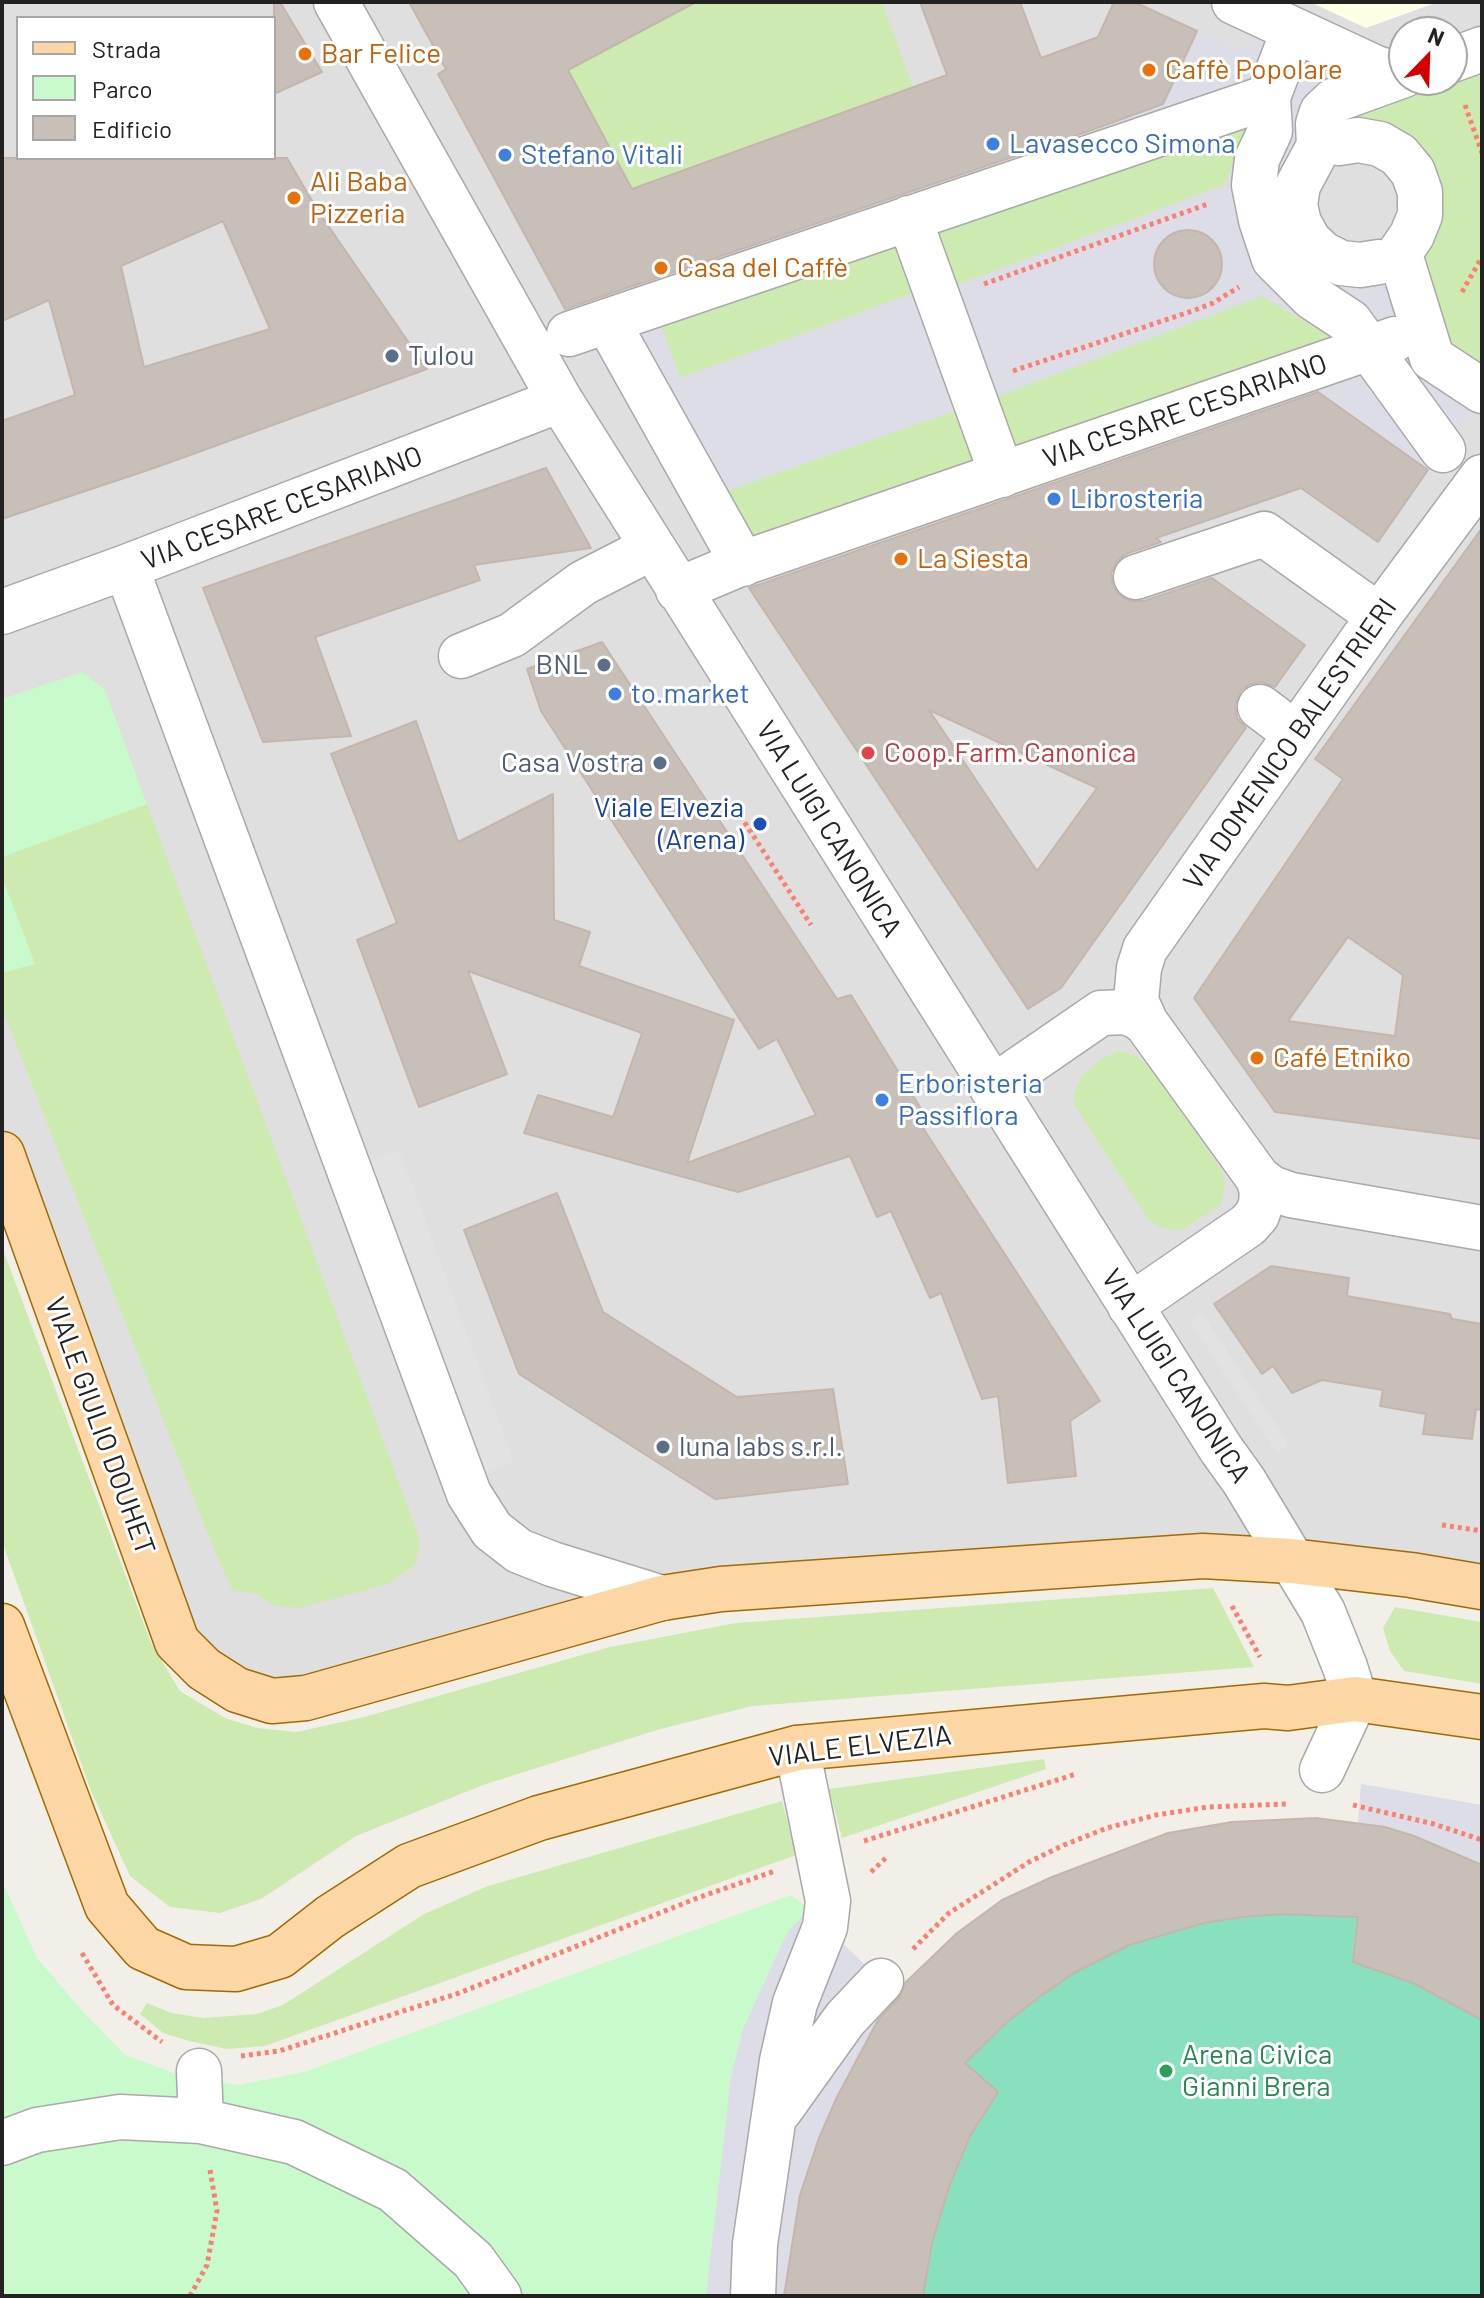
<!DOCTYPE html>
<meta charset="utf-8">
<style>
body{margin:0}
#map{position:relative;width:1484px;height:2298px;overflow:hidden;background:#f2efe9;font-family:Barlow,sans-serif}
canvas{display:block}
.frame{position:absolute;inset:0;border:4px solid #222;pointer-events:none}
.legend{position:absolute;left:16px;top:16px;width:260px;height:144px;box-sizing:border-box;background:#fff;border:2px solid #a7a7a7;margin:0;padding:10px 14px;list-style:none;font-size:24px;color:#222}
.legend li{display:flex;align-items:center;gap:16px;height:40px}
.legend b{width:40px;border:2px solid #a7a7a7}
.north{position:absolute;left:1388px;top:16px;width:80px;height:80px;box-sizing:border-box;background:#fff;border:2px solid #a7a7a7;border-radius:50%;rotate:23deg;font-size:22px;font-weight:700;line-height:32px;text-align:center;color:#222}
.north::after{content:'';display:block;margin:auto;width:28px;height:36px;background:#d40000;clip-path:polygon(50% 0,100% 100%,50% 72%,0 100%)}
</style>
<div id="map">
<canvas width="1484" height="2298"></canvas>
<div class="frame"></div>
<ul class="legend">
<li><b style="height:10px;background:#fcd6a4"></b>Strada</li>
<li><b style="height:22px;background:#c8facc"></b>Parco</li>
<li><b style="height:22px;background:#c7bfb8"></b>Edificio</li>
</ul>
<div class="north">N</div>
</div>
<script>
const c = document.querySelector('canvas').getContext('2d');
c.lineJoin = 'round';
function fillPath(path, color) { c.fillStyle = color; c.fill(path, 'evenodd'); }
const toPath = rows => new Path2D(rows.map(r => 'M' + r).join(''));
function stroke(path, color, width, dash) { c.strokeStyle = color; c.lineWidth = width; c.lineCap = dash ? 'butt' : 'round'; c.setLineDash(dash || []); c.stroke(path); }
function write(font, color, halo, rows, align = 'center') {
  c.font = font + ' Barlow,sans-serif'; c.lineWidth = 6; c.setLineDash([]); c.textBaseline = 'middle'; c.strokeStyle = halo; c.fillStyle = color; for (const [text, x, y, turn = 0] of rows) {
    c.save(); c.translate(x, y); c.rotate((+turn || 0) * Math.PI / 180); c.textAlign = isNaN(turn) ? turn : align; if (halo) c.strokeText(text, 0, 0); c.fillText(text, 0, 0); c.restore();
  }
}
fillPath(toPath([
 [2,2,1482,2,1482,1584,1406,1571,710,1587,307,1694,204,1663,2,1143],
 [18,18,274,18,274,158,18,158],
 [1404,32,1452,32,1452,80,1404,80]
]), '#e0dfdf');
fillPath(toPath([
 [1310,2,1438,2,1366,28]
]), '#ffffe5');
fillPath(toPath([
 [696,2,882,2,913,87,591,204,612,151,568,70],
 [1482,63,1482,371,1446,351,1414,265,1422,183,1335,138,1349,114,1366,102,1432,80,1452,80],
 [1248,128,1225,185,949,288,932,234],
 [902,242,920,291,680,379,660,326],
 [1263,295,1333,339,1011,456,989,399],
 [960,409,980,464,740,548,720,493],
 [83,672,105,690,415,1526,420,1543,415,1565,388,1584,300,1608,275,1606,253,1593,233,1591,215,1552,2,1008,2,699],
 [1120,1051,1134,1055,1152,1069,1223,1173,1225,1184,1221,1205,1182,1230,1163,1229,1148,1219,1075,1106,1073,1096,1082,1075,1101,1059],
 [2,1247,151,1643,180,1691,225,1718,257,1728,297,1732,364,1717,610,1647,736,1623,1213,1588,1254,1667,753,1706,657,1730,483,1785,356,1836,261,1899,220,1913,170,1907,130,1876,91,1791,2,1541],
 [1395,1607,1482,1622,1482,1684,1404,1671,1390,1651,1383,1628],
 [1044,1759,1046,1769,842,1838,829,1789],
 [782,1801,796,1855,265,2046,227,2049,189,2041,163,2033,140,2014,147,2003,172,2013,203,2018,257,2014,283,2005,424,1914,488,1886]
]), '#cdebb0');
fillPath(toPath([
 [83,672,105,690,147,804,2,857,2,699],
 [2,877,35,964,2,973],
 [1361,1784,1482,1805,1482,2296,2,2296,2,1881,37,1958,85,2014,125,2055,174,2073,238,2085,304,2072,791,1895,802,1903,892,1996,932,1956,1052,1877,1168,1833,1232,1822,1289,1819,1358,1824]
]), '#c8facc');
fillPath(toPath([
 [1316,1818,1392,1829,1467,1856,1482,1865,1482,2296,784,2296,800,2195,819,2138,837,2097,892,1997,957,1933,1002,1900,1052,1877,1168,1833,1232,1822]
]), '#88e0be');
fillPath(toPath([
 [399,1150,514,1461,482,1473,367,1162],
 [1202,1312,1289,1444,1277,1453,1189,1320]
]), '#e2e2e2');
fillPath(toPath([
 [1197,31,1236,49,1274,35,1359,75,1299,133,1283,199,1383,273,1472,409,1429,470,1313,389,747,585,578,331,949,184,1163,104],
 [1247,129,1225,185,949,288,932,234],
 [1187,230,1204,234,1217,246,1223,263,1218,281,1206,294,1188,299,1171,294,1158,282,1153,265,1157,248,1170,234],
 [902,243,920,291,680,378,661,326],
 [1262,296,1332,338,1011,455,990,399],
 [960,409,980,465,740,547,721,493],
 [1361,1784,1482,1805,1482,1865,1414,1836,1358,1824],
 [809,1910,866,1966,892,1997,864,2044,819,2138,800,2195,784,2296,706,2296,731,2076,743,2029,788,1931]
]), '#dddde8');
const building = toPath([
 [274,2,280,2,322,72,274,94,274,2],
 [409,2,696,2,568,70,632,189,947,75,920,2,1020,2,1041,58,1098,37,1114,2,1134,2,1197,31,1163,104,1089,131,565,309,438,74,446,69,409,2],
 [2,158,287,158,318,211,427,369,157,467,2,519,2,421,75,395,49,300,2,321,2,158],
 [223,221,270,329,144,367,121,266,223,221],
 '1154 264a34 34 0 1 1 68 0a34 34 0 1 1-68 0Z',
 [1318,392,1428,470,1378,542,1301,488,1156,538,1161,542,1128,553,1117,561,1111,573,1113,586,1119,595,1130,601,1144,601,1212,578,1305,645,1275,687,1262,682,1250,684,1241,691,1235,705,1237,718,1246,728,1243,732,1061,988,1028,1009,749,588,1318,392],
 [929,710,1097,788,1037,871,929,710],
 [546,468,591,548,474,565,480,580,315,637,351,736,263,742,203,588,546,468],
 [1482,528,1482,1139,1275,1112,1194,998,1343,779,1315,759,1482,528],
 [1348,937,1403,975,1395,1036,1288,1021,1348,937],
 [602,642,837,999,851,995,931,1125,923,1128,1100,1401,1070,1421,1076,1476,1008,1483,998,1396,982,1399,941,1293,930,1298,891,1211,877,1217,850,1156,738,1192,524,1133,538,1095,613,1117,642,1033,468,971,507,1074,419,1107,357,940,397,923,331,754,416,721,458,842,553,794,554,920,590,932,579,966,734,1020,687,1163,816,1115,777,1039,759,1049,541,711,527,669,602,642],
 [557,1193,603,1312,737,1397,833,1389,848,1484,715,1499,519,1374,464,1230,557,1193],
 [1271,1266,1349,1278,1347,1296,1450,1314,1452,1319,1482,1324,1482,1410,1476,1409,1472,1439,1423,1434,1426,1414,1380,1406,1383,1390,1322,1380,1292,1393,1273,1366,1262,1374,1214,1304,1271,1266],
 [1316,1818,1385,1827,1414,1836,1482,1865,1482,2020,1413,1983,1353,1962,1358,1917,1281,1914,1242,1917,1204,1923,1129,1945,1072,1974,1038,1998,1008,2021,965,2063,998,2092,970,2136,949,2187,932,2243,923,2296,784,2296,800,2195,819,2138,837,2097,878,2020,899,1998,905,1983,957,1933,1002,1900,1052,1877,1168,1833,1232,1822,1316,1818]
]);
fillPath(building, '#c7bfb8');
stroke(building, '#c4b6ab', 2);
const minor = toPath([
 [336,2,560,400,1221,1449,1244,1481,1323,1612,1345,1667,1355,1699,1322,1770],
 [1234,2,1376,68,1399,75],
 [1452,60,1482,49],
 [1339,143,1358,140,1380,144,1399,155,1413,172,1420,192,1420,215,1412,235,1401,251,1402,261,1432,358,1482,391],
 [909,218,1002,475],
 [1379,262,1360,265,1341,263,1323,254,1309,241,1299,223,1295,205,1298,185,1319,146,1318,124,1322,112,1335,100,1404,75],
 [607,321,743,564],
 [569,334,1268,97,1286,50],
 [1395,339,1369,348,1443,450],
 [1482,477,1379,616,1145,949,1139,968,1136,1001,1146,1023,1258,1178,1271,1188,1291,1195,1482,1228],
 [126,567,469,1494,492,1530,519,1551,552,1564,662,1598],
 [1136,577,1264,534,1379,616],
 [678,590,735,566,1369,348,1350,322,1312,297,1274,259,1261,220,1254,185,1257,159,1270,131,1268,97],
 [2,612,126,567,560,400],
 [461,656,512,635,583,583,651,548],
 [1260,707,1296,734],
 [992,1088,1101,1013,1125,1012,1136,1016,1146,1023],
 [1130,1306,1248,1225,1257,1215,1261,1204,1262,1191,1258,1178],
 [199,2071,201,2121],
 [780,2110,845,2019,881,1981],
 [2,2143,37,2130,120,2117,201,2121,294,2142,393,2190,473,2260,499,2296],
 [753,2296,755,2244,782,2061,795,2003,825,1927,828,1901,797,1748]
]);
const major = toPath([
 [2,1154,177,1642,204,1669,237,1690,272,1701,306,1698,662,1598,721,1589,1203,1556,1291,1561,1411,1575,1482,1587],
 [2,1626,107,1906,143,1948,186,1967,236,1969,280,1956,330,1917,409,1866,539,1818,797,1748,1264,1706,1288,1708,1355,1699,1482,1717]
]);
stroke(minor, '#a9a9a9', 47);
stroke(major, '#a06b00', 47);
stroke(toPath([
 [1465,105,1482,153],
 [984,284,1208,204],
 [1462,292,1482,257],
 [1013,371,1195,310,1213,303,1239,287],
 [736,809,811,925],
 [1442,1525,1482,1531],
 [1232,1606,1260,1657],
 [1353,1805,1434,1824,1482,1840],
 [864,1841,1076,1774],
 [871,1872,888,1856],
 [913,1949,949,1913,1029,1862,1064,1845,1107,1828,1156,1815,1208,1807,1287,1804],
 [82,1953,113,2005,162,2042],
 [241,2056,279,2051,459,1993,700,1897,775,1871],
 [190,2296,207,2265,217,2211,210,2170]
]), '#fa8072', 5, [4, 4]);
stroke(minor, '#fff', 44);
stroke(major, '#fcd6a4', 44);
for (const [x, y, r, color] of [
 [305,54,8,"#e8710a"],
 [1149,70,8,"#e8710a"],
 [993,144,8,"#3f7fe0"],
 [505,155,8,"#3f7fe0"],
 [294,198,8,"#e8710a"],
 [661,268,8,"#e8710a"],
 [392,356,8,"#5c6f8a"],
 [1054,499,8,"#3f7fe0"],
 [901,559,8,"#e8710a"],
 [604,665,8,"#5c6f8a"],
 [615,694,8,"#3f7fe0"],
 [868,753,8,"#e0444e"],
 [660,763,8,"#5c6f8a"],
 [760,824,8,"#1a4fb4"],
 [1257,1058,8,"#e8710a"],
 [882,1100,8,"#3f7fe0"],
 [663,1447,8,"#5c6f8a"],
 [1166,2071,8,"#2e9e5b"]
]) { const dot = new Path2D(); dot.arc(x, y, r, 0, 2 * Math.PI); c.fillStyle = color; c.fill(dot); stroke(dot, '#fff', 3); }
write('28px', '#c56008', '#fff', [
 ["Bar Felice",321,54],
 ["Caffè Popolare",1165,70],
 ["Ali Baba",310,182],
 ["Pizzeria",310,214],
 ["Casa del Caffè",677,268],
 ["La Siesta",917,559],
 ["Café Etniko",1273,1058]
], 'left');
write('28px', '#366cbe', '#fff', [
 ["Lavasecco Simona",1009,144],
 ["Stefano Vitali",521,155],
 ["Librosteria",1070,499],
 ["to.market",631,694],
 ["Erboristeria",898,1084],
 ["Passiflora",898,1116]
], 'left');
write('28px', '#4e5e75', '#fff', [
 ["Tulou",408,356],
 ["BNL",588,665,"right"],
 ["Casa Vostra",644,763,"right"],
 ["luna labs s.r.l.",679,1447]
], 'left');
write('28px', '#222', '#fff', [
 ["VIA CESARE CESARIANO",1185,411,-19],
 ["VIA CESARE CESARIANO",282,508,-21],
 ["VIA DOMENICO BALESTRIERI",1290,744,-55],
 ["VIA LUIGI CANONICA",829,829,58],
 ["VIA LUIGI CANONICA",1176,1376,57],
 ["VIALE GIULIO DOUHET",100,1426,70],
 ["VIALE ELVEZIA",860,1746,-7]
]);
write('28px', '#be3a42', '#fff', [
 ["Coop.Farm.Canonica",884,753]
], 'left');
write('28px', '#164399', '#fff', [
 ["Viale Elvezia",744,808],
 ["(Arena)",744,840]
], 'right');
write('28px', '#27864d', '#fff', [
 ["Arena Civica",1182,2055],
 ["Gianni Brera",1182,2087]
], 'left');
</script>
